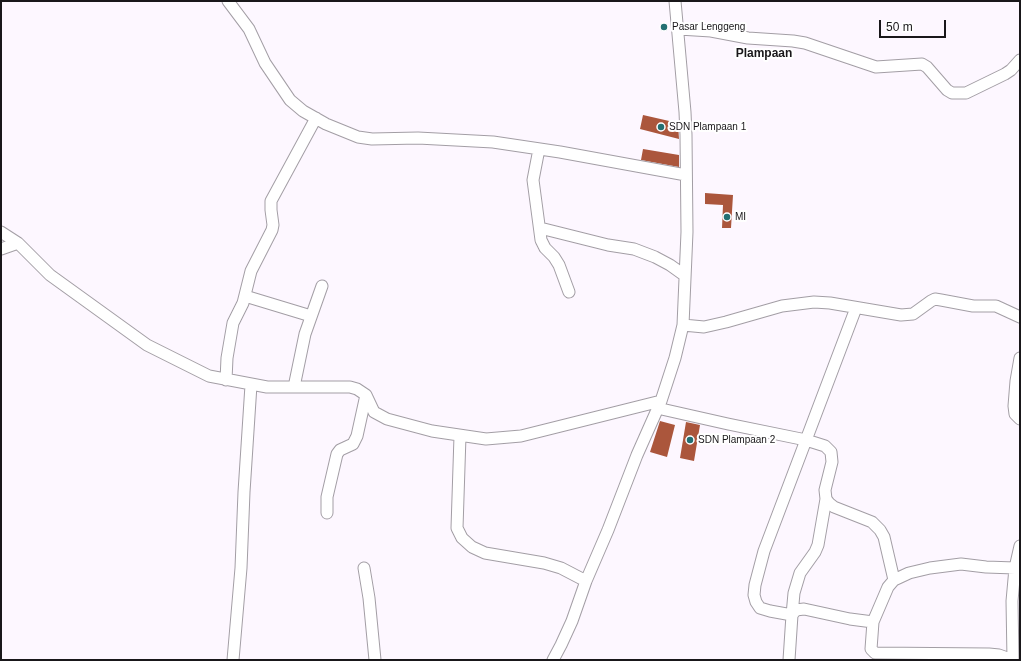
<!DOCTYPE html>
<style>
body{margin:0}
#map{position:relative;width:1021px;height:661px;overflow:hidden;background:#fdf7ff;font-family:Arial,sans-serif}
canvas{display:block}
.frame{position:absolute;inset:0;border:2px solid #19171a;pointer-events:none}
.scale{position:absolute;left:879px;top:20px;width:67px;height:18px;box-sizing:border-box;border:2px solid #19171a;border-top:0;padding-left:5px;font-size:12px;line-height:14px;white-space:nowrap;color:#19171a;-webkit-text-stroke:3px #fff;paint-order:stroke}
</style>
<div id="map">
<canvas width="1021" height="661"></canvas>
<div class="frame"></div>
<div class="scale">50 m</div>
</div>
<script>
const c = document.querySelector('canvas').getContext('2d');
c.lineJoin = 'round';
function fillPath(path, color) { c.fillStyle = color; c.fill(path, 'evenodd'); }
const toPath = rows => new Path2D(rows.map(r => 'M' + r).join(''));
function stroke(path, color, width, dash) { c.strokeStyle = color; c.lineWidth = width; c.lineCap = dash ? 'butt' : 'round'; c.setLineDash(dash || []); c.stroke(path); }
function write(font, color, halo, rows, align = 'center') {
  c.font = font + ' Arial,sans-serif'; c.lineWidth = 4; c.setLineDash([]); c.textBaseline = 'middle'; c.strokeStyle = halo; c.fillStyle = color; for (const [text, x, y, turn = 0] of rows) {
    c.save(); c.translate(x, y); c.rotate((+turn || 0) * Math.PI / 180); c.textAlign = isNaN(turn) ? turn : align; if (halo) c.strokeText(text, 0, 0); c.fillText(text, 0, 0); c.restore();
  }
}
fillPath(toPath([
 [643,115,678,123,679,139,640,129],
 [643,149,679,155,679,167,641,160],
 [705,193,733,195,731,228,722,228,723,205,705,204],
 [660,421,675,425,667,457,650,452],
 [686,422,700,425,694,461,680,458]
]), '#ab563c');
const minor = toPath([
 [228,1,249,29,265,63,290,100,303,111,326,124,358,137,372,139,418,138,493,142,560,152,686,175],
 [679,29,711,31,748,38,793,41,805,43,876,67,922,64,927,67,947,90,952,93,966,93,1005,74,1011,70,1020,60],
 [539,149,533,180,541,240,545,248,554,257,559,265,569,292],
 [540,228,608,245,634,249,655,257,670,265,684,275],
 [1,232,18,243,50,275,147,345,209,376,267,387,350,387,357,389,366,395,374,412,387,419,432,431,486,439,521,436,661,401],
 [1,249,18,243],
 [245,296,311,316],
 [683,325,704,327,726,322,782,306,814,302,830,303,901,315,913,314,931,301,935,299,941,300,973,306,996,306,1020,317],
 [1020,358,1016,381,1014,406,1015,414,1020,419],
 [226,380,227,358,233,323,243,303,251,271,272,230,273,225,271,210,271,201,316,118],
 [294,387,305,334,322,286],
 [657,408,728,424,806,440,825,446,831,452,832,462,825,490,826,499,829,503,834,507,872,522,880,530,884,537,894,580],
 [460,436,457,528,462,538,472,547,485,553,544,563,561,568,586,581],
 [826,499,818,545,815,552,800,573,794,593,792,615,770,611,760,608,756,602,754,595,755,585,764,551,856,308],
 [327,513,327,497,337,454,340,450,353,444,357,436,366,395],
 [364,568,369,598,375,660],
 [873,622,871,649,875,653,989,654,999,655,1013,660],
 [233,660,241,568,244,492,251,385],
 [553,660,561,645,572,621,586,581,608,530,637,455,661,401,675,358,683,325,687,232,686,135,685,112,675,1],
 [789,660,792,615,796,610,804,609,850,619,873,622,888,587,894,580,909,573,930,568,961,564,986,567,1015,568],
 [1013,660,1012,601,1015,568,1020,546]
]);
stroke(minor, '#a39ea5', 13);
stroke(minor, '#fff', 11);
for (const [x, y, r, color] of [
 [664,27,4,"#236f72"],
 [661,127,4,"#236f72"],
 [727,217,4,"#236f72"],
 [690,440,4,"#236f72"]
]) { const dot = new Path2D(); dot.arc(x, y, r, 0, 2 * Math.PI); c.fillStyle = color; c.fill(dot); stroke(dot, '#fff', 1.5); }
write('10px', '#19171a', '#fff', [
 ["Pasar Lenggeng",672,27],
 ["SDN Plampaan 1",669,127],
 ["MI",735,217],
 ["SDN Plampaan 2",698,440]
], 'left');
write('bold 12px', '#19171a', '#fff', [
 ["Plampaan",764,54]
]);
</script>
